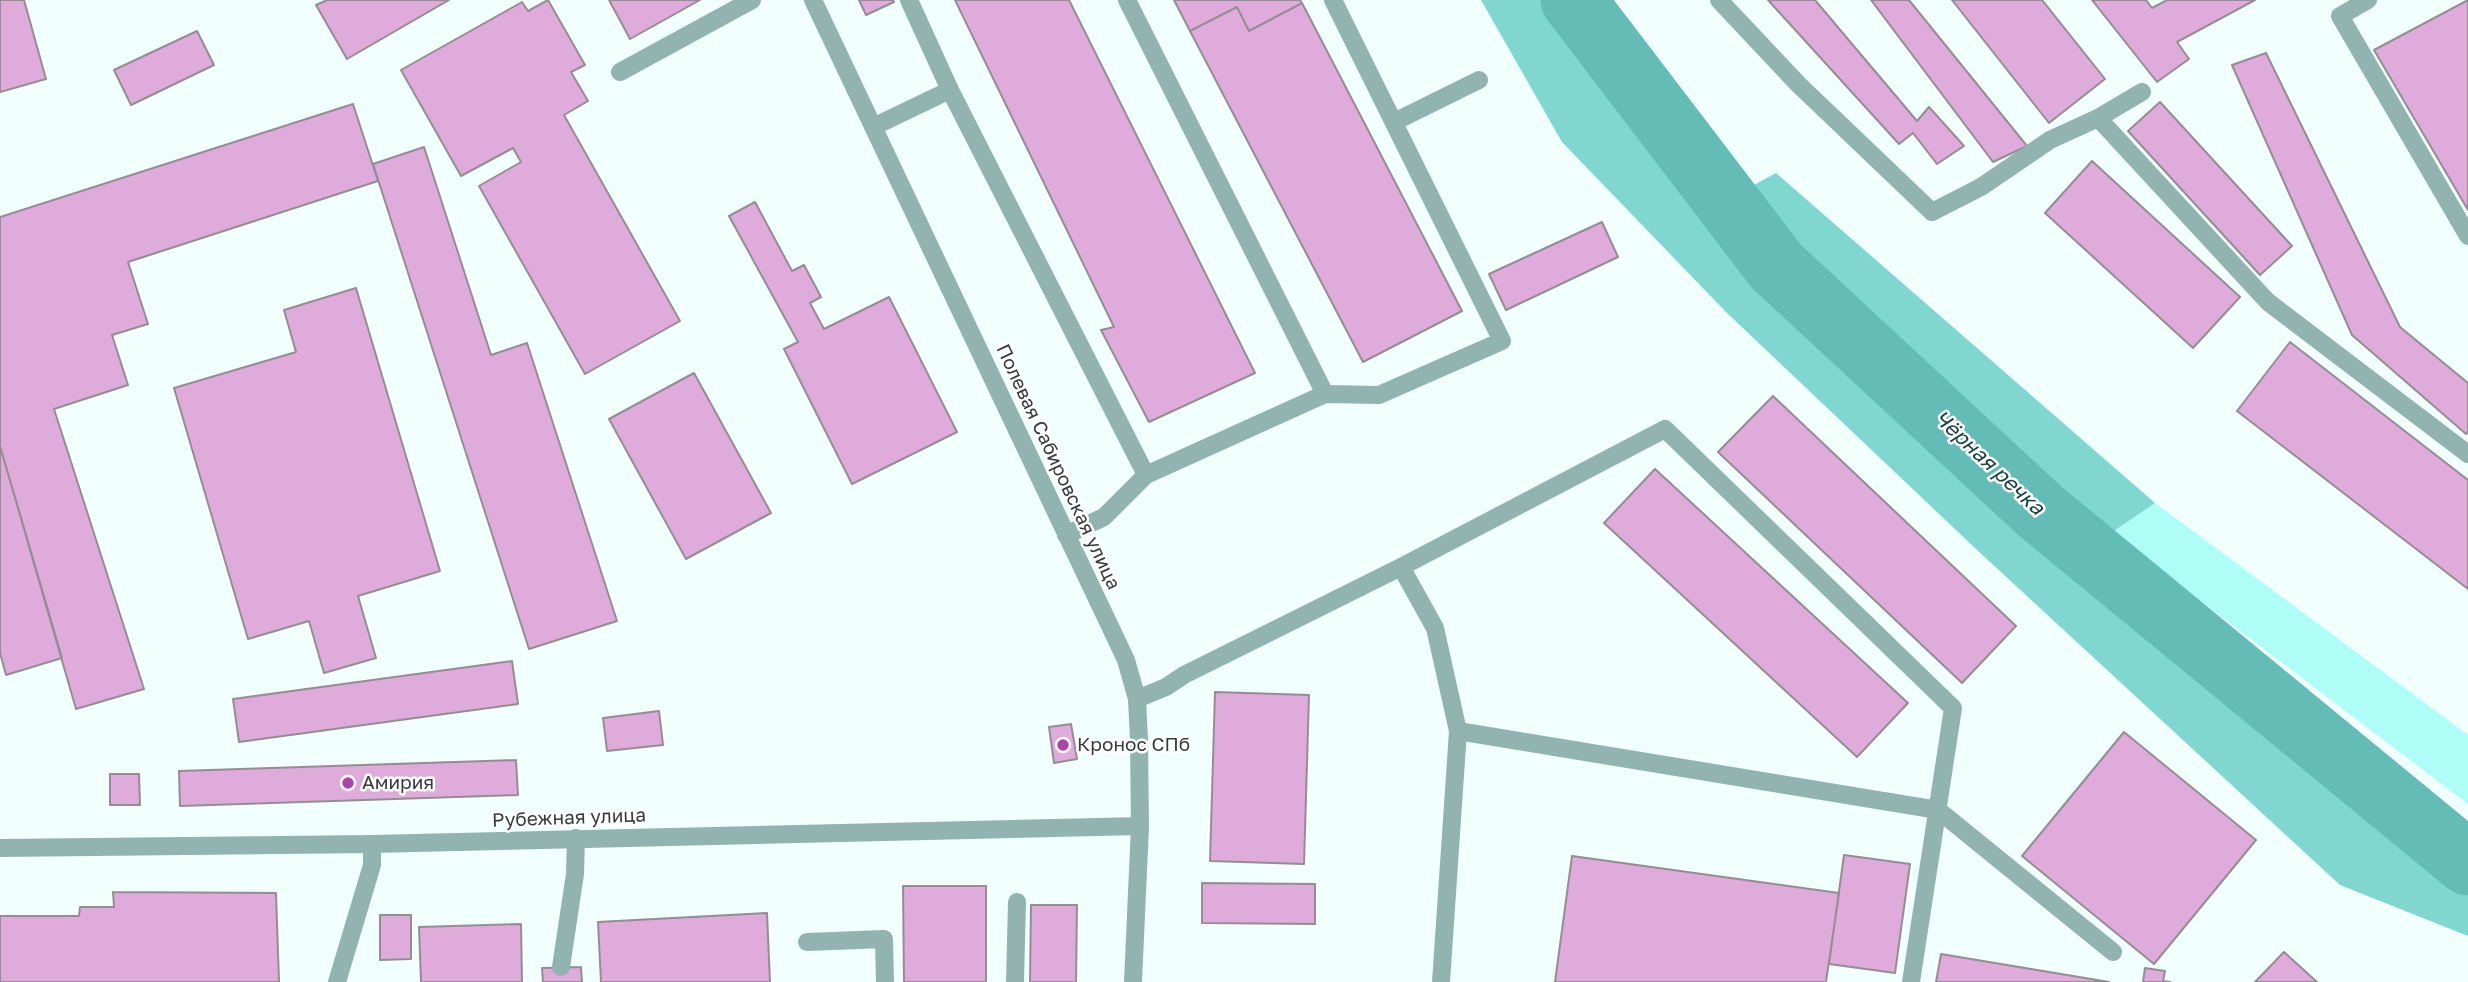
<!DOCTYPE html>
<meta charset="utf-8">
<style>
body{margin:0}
canvas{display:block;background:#f1fffd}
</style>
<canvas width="2468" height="982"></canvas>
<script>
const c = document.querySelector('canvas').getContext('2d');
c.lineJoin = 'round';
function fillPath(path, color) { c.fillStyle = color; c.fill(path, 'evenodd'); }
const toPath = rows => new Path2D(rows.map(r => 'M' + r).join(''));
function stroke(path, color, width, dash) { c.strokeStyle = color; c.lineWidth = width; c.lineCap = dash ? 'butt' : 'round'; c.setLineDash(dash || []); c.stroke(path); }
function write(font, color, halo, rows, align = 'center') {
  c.font = font + ' "Golos Text",sans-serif'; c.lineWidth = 5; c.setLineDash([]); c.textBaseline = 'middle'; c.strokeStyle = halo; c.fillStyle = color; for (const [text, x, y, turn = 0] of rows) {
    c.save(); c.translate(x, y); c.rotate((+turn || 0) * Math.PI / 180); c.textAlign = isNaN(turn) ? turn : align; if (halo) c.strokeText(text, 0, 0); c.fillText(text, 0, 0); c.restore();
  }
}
fillPath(toPath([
 [2155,503,2468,735,2468,804,2111,533]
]), '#aefdf7');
fillPath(toPath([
 [1481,0,1558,0,1654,129,1763,264,2061,541,2468,880,2468,936,2340,885,1976,549,1726,312,1562,142],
 [1776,173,2155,503,2111,533,1833,289,1743,191]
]), '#7fd7d0');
stroke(toPath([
 [1573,0,1776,266,2040,511,2468,863]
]), '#64bcb6', 65);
const building = toPath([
 [0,0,24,0,46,79,0,92,0,0],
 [327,0,449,0,347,59,316,5,327,0],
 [548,0,585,65,571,72,588,101,564,115,680,321,585,374,479,186,521,162,513,148,461,176,401,70,522,2,528,11,548,0],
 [609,0,700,0,630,39,609,0],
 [859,0,893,0,894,2,866,15,859,0],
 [955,0,1069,0,1255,373,1149,422,1101,330,1114,327,955,0],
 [1174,0,1300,0,1302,3,1249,31,1237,7,1190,31,1174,0],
 [1768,0,1815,0,1917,121,1929,107,1964,146,1937,164,1913,133,1899,144,1768,0],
 [1871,0,1909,0,2027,146,1993,162,1871,0],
 [1952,0,2042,0,2105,79,2049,123,1952,0],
 [2092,0,2146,0,2152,8,2167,0,2255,0,2177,42,2189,59,2157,82,2092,0],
 [2468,0,2468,210,2374,50,2468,0],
 [1302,3,1462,311,1363,362,1190,31,1237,7,1249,31,1302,3],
 [197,31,214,65,131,105,114,70,197,31],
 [2266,53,2400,327,2468,383,2468,432,2466,434,2352,335,2232,65,2266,53],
 [2160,102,2292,246,2260,275,2128,131,2160,102],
 [353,104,378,181,128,262,148,324,112,335,128,385,54,409,144,689,76,709,0,446,0,217,353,104],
 [424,147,491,355,527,343,617,621,529,649,373,164,424,147],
 [2092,161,2240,297,2193,348,2045,213,2092,161],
 [755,202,792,271,804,265,821,297,810,303,824,329,889,297,957,432,852,484,784,349,798,342,729,216,755,202],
 [1602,222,1618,257,1506,310,1489,274,1602,222],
 [356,288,440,571,358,596,376,658,324,673,309,621,248,639,174,388,296,352,284,310,356,288],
 [2290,342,2468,480,2468,589,2237,411,2290,342],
 [694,373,771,513,686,559,609,419,694,373],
 [1773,396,2016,626,1962,683,1718,452,1773,396],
 [0,446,62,658,6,675,0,653,0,446],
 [1655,469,1908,703,1857,757,1604,523,1655,469],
 [512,661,518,704,239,742,233,699,512,661],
 [1215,692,1309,695,1304,864,1210,861,1215,692],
 [659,711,663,745,607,751,603,718,659,711],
 [1071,724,1077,759,1054,763,1049,727,1071,724],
 [2124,732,2256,840,2154,964,2022,856,2124,732],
 [516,760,518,795,180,806,179,771,516,760],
 [110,774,139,774,140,805,110,805,110,774],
 [1844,855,1910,864,1895,973,1829,964,1844,855],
 [1572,856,1839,893,1826,982,1555,982,1572,856],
 [1202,883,1315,884,1315,924,1202,923,1202,883],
 [903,886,986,886,986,982,904,982,903,886],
 [113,892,276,893,279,982,0,982,0,916,79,916,80,907,114,907,113,892],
 [1031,905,1077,905,1076,982,1030,982,1031,905],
 [767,913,770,982,601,982,598,922,767,913],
 [380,915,411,915,411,959,380,960,380,915],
 [521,924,522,982,421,982,419,927,521,924],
 [2284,952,2317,982,2255,982,2284,952],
 [1941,954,2109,982,1936,982,1941,954],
 [581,967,582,982,543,982,542,968,581,967],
 [2145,968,2165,971,2163,981,2170,982,2143,982,2145,968]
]);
fillPath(building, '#deabda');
stroke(building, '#958d94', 2);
stroke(toPath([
 [909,0,950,90],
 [1127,0,1325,394],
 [2368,0,2340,16,2468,236],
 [620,72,752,0],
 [2098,118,2268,302,2468,454],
 [1394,122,1479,80],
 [875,126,950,90,1146,475],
 [1932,212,1981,187,2050,140,2098,118,2142,92],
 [1066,535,1104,517,1146,475,1325,394,1379,395,1502,341,1333,0],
 [1401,567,1435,628,1458,731,1441,982],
 [1137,699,1166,687,1184,675,1401,567,1665,429,1953,708,1911,982],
 [1458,731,1938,810,2113,952],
 [807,942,884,939,885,982],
 [561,967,575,874,576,838],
 [337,982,372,865,372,844],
 [1015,982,1017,902]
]), '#91b4b1', 18);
stroke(toPath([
 [1719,0,1798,84,1932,212],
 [0,848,372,844,1140,826]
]), '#91b4b1', 18);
stroke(toPath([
 [813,0,1126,660,1137,699,1139,740,1140,826,1133,982]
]), '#91b4b1', 18);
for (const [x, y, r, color] of [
 [1063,745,7,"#ab45a9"],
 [348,783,7,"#ab45a9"]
]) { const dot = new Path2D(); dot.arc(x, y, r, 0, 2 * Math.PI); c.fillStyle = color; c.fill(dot); stroke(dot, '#fff', 2.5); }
write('19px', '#353b3a', '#fff', [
 ["Полевая Сабировская улица",1058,467,65],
 ["Рубежная улица",569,818,-2]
]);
write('19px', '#353b3a', '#fff', [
 ["Кронос СПб",1077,745],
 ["Амирия",362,783]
], 'left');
write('italic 21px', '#153f3c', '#fff', [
 ["Чёрная речка",1989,463,43]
]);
</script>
